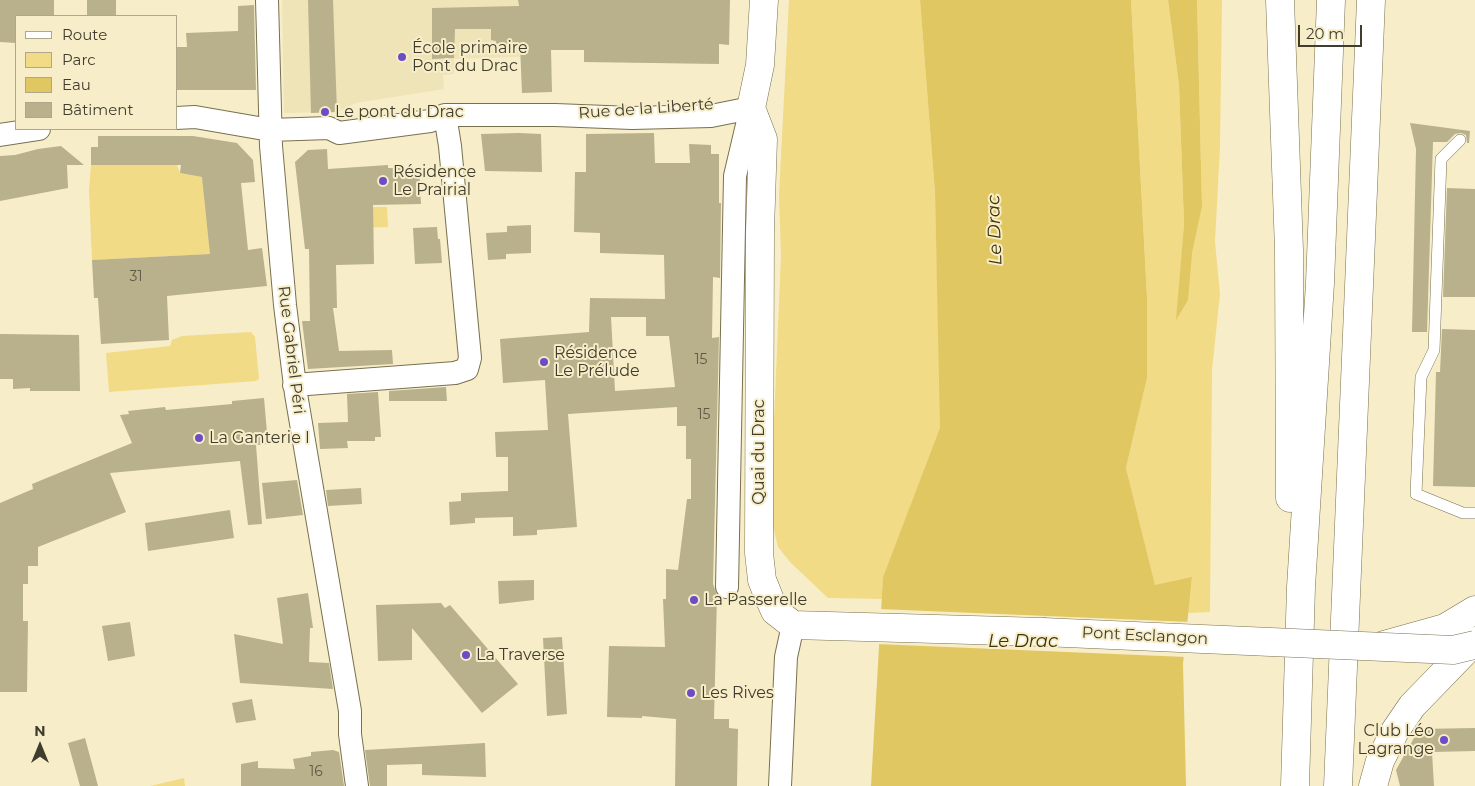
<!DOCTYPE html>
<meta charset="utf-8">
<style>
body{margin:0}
#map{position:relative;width:1475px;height:786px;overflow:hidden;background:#f7eec9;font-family:Montserrat,sans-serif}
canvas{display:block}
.legend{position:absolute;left:15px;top:15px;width:162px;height:115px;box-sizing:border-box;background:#f7eec9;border:1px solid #aea78b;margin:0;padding:6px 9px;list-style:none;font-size:15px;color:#413d2e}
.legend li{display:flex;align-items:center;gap:10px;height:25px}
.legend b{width:25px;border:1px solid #aea78b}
.north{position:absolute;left:15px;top:721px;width:50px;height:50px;-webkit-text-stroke:4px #f7eec9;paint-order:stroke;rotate:0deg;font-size:14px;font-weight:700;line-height:20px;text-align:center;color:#413d2e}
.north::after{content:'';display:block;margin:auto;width:18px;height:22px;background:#413d2e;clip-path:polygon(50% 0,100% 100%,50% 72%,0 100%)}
.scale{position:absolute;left:1298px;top:25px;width:64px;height:22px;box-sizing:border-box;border:2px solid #413d2e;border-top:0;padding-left:6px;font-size:15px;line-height:18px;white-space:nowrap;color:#413d2e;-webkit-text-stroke:4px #f7eec9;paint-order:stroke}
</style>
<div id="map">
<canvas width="1475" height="786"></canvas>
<ul class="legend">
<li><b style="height:6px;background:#fff"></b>Route</li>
<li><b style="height:14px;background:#f1db86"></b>Parc</li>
<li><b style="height:14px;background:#e0c762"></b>Eau</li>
<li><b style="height:14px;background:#b9b08c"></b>Bâtiment</li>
</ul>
<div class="north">N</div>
<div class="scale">20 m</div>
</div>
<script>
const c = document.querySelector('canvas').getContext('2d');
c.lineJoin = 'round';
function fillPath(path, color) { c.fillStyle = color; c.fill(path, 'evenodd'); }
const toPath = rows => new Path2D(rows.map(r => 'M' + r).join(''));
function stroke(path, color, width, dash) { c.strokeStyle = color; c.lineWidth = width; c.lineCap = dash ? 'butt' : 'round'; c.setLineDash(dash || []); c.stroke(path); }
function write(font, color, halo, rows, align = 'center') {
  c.font = font + ' Montserrat,sans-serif'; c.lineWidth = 4; c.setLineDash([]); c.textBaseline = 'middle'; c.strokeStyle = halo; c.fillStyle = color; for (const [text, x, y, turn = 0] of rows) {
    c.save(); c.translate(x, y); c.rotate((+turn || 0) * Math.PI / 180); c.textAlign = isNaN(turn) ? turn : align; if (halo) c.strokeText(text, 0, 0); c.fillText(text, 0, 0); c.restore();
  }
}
fillPath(toPath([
 [282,0,518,0,520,57,454,59,454,74,443,75,444,89,356,103,337,112,284,113]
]), '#efe4b7');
fillPath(toPath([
 [789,0,920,0,935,193,941,428,883,577,882,599,828,598,790,562,778,547,770,514,781,256,779,195],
 [1131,0,1168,0,1179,85,1184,224,1177,318,1202,207,1197,0,1222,0,1220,146,1215,242,1220,294,1212,370,1210,612,1188,613,1192,578,1155,586,1126,468,1147,378,1147,297],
 [123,136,177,165,180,173,208,178,210,254,92,260,89,190,91,165,123,165],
 [371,207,387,207,388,227,357,228],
 [251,332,255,337,259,379,256,381,109,392,106,353,170,346,172,340,182,336],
 [184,778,185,786,150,786]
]), '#f1db86');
fillPath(toPath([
 [920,0,1131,0,1147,297,1147,378,1126,468,1155,585,1192,577,1183,664,1186,786,871,786,883,577,940,428,935,193],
 [1168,0,1197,0,1202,207,1192,253,1188,300,1176,320,1184,224,1179,85]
]), '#e0c762');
fillPath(toPath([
 [879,609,1190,622,1186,657,876,644]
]), '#f7eec9');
fillPath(toPath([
 [0,0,54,0,54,16,16,16,16,43,0,42],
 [87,0,116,0,116,16,87,16],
 [308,0,333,0,337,112,311,113],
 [518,0,730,0,729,45,719,44,719,64,584,62,584,50,551,50,552,92,522,93,520,45,496,45,496,41,491,40,491,29,455,29,454,58,432,59,432,8,519,6],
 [254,5,256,90,176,90,176,47,187,47,186,33,238,31,238,6],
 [1410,123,1470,131,1469,143,1467,143,1466,135,1461,133,1455,134,1447,142,1433,142,1427,332,1412,332,1416,149],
 [519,133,541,134,542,172,485,171,481,134],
 [654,133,655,163,690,163,689,144,711,145,711,154,719,154,719,203,721,203,720,278,713,277,712,338,719,337,713,584,717,595,714,719,729,719,729,728,738,729,737,786,675,786,676,719,642,716,642,718,607,717,609,646,665,647,663,599,666,599,666,569,678,570,687,499,691,499,691,459,686,459,686,426,677,426,677,407,568,414,577,527,537,530,537,535,513,536,513,517,475,518,475,523,450,525,449,502,461,501,461,493,508,491,508,457,496,457,495,432,548,430,545,380,503,383,500,339,589,332,590,298,665,299,664,255,600,253,600,233,574,232,575,172,586,172,586,134],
 [611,317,646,317,646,336,669,336,675,387,615,391],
 [98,136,193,136,237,143,253,160,255,182,241,183,248,250,262,248,267,286,167,296,169,340,101,344,98,298,94,298,92,260,210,254,202,177,180,173,181,165,91,165,91,147,98,147],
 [61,146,84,165,67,165,68,188,0,201,0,156,15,155,38,149],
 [327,149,328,169,388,165,388,168,419,168,421,204,373,205,374,264,336,265,337,308,333,308,339,351,392,350,393,364,308,369,302,321,310,321,309,249,305,249,295,162,308,150],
 [1447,188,1475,189,1475,297,1443,297],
 [531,225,531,253,506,254,506,259,488,260,486,233,507,232,507,226],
 [437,227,438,239,440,239,442,263,415,264,413,228],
 [1442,329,1475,330,1475,487,1433,486,1436,372,1440,372],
 [0,334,79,335,80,391,30,391,30,388,13,389,13,379,0,379],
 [446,387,447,401,389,401,389,391],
 [378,392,381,437,375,437,375,441,347,441,348,448,320,449,318,423,348,422,347,394],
 [264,398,268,444,256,445,262,524,248,525,240,461,110,473,126,512,38,547,38,566,28,566,28,584,23,584,23,621,28,621,27,692,0,692,0,503,33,489,32,484,132,443,120,415,129,414,128,411,165,407,166,410,232,404,232,401],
 [297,480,303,515,266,519,262,483],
 [361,488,362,504,328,506,326,490],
 [230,510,234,538,148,551,145,523],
 [534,580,534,600,499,604,498,581],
 [308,593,313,628,310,628,309,662,329,663,333,689,240,683,234,634,283,644,277,598],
 [441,603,445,608,450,605,518,684,482,713,412,628,412,660,378,661,376,605],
 [130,622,135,656,108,661,102,626],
 [562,637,567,714,547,716,543,638],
 [252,699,256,720,236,723,232,703],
 [1475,728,1475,751,1432,752,1434,786,1400,786,1396,770,1419,729],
 [85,738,94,771,98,786,80,786,68,743],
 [485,743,486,777,422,775,422,764,387,765,387,786,370,786,365,750],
 [333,750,339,752,344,786,241,786,241,764,258,761,258,768,295,769,293,759,311,756,311,752]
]), '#b9b08c');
const service = toPath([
 [1460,140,1441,159,1434,350,1421,377,1416,494,1463,513,1475,513]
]);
const minor = toPath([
 [267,0,271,146,285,305,296,394,350,711,350,734,357,786],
 [176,118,195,117,270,130,329,128,339,133,430,121,445,115,555,115,632,118,711,116,751,108],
 [0,135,39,129],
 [294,385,455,373,467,369,470,358,450,146,445,115],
 [727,587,735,176,751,108],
 [780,786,786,657,793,625]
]);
const tertiary = toPath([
 [764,0,760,65,751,108,763,139,760,230,759,553,762,580,770,600,775,611,793,625,1043,632],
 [1384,645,1445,628,1475,610]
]);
const motorway = toPath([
 [1280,0,1289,250,1290,498],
 [1295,786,1301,587,1320,283,1331,0],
 [1338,786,1371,0],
 [1373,786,1380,761,1395,731,1412,706,1475,641]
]);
stroke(service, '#79704e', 12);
stroke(minor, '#79704e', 24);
stroke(tertiary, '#79704e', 29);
stroke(motorway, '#79704e', 29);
stroke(service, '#fff', 11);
stroke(minor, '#fff', 22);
stroke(tertiary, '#fff', 28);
stroke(motorway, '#fff', 28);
const tertiaryBridge = toPath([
 [1043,632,1453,650,1475,645]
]);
stroke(tertiaryBridge, '#79704e', 29, []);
stroke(tertiaryBridge, '#fff', 28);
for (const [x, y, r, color] of [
 [402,57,5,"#6b4dc6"],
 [325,112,5,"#6b4dc6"],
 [383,181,5,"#6b4dc6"],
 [544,362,5,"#6b4dc6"],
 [199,438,5,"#6b4dc6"],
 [694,600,5,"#6b4dc6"],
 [466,655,5,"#6b4dc6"],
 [691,693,5,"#6b4dc6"],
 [1444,740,5,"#6b4dc6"]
]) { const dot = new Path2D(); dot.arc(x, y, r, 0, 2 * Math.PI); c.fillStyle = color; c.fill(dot); stroke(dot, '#f7eec9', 2); }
write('14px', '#5f5a46', null, [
 ["31",136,277],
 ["15",701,360],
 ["15",704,415],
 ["16",316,772]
]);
write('16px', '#413d2e', '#f7eec9', [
 ["École primaire",412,48],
 ["Pont du Drac",412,66],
 ["Le pont du Drac",335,112],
 ["Résidence",393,172],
 ["Le Prairial",393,190],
 ["Résidence",554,353],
 ["Le Prélude",554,371],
 ["La Ganterie I",209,438],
 ["La Passerelle",704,600],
 ["La Traverse",476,655],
 ["Les Rives",701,693],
 ["Club Léo",1434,731,"right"],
 ["Lagrange",1434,749,"right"]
], 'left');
write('16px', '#413d2e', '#f7eec9', [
 ["Rue de la Liberté",646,109,-4],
 ["Rue Gabriel Péri",291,350,83],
 ["Quai du Drac",759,452,-90],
 ["Pont Esclangon",1145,636,3]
]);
write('italic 18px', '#3e3306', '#f7eec9', [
 ["Le Drac",995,230,-92],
 ["Le Drac",1023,642]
]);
</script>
